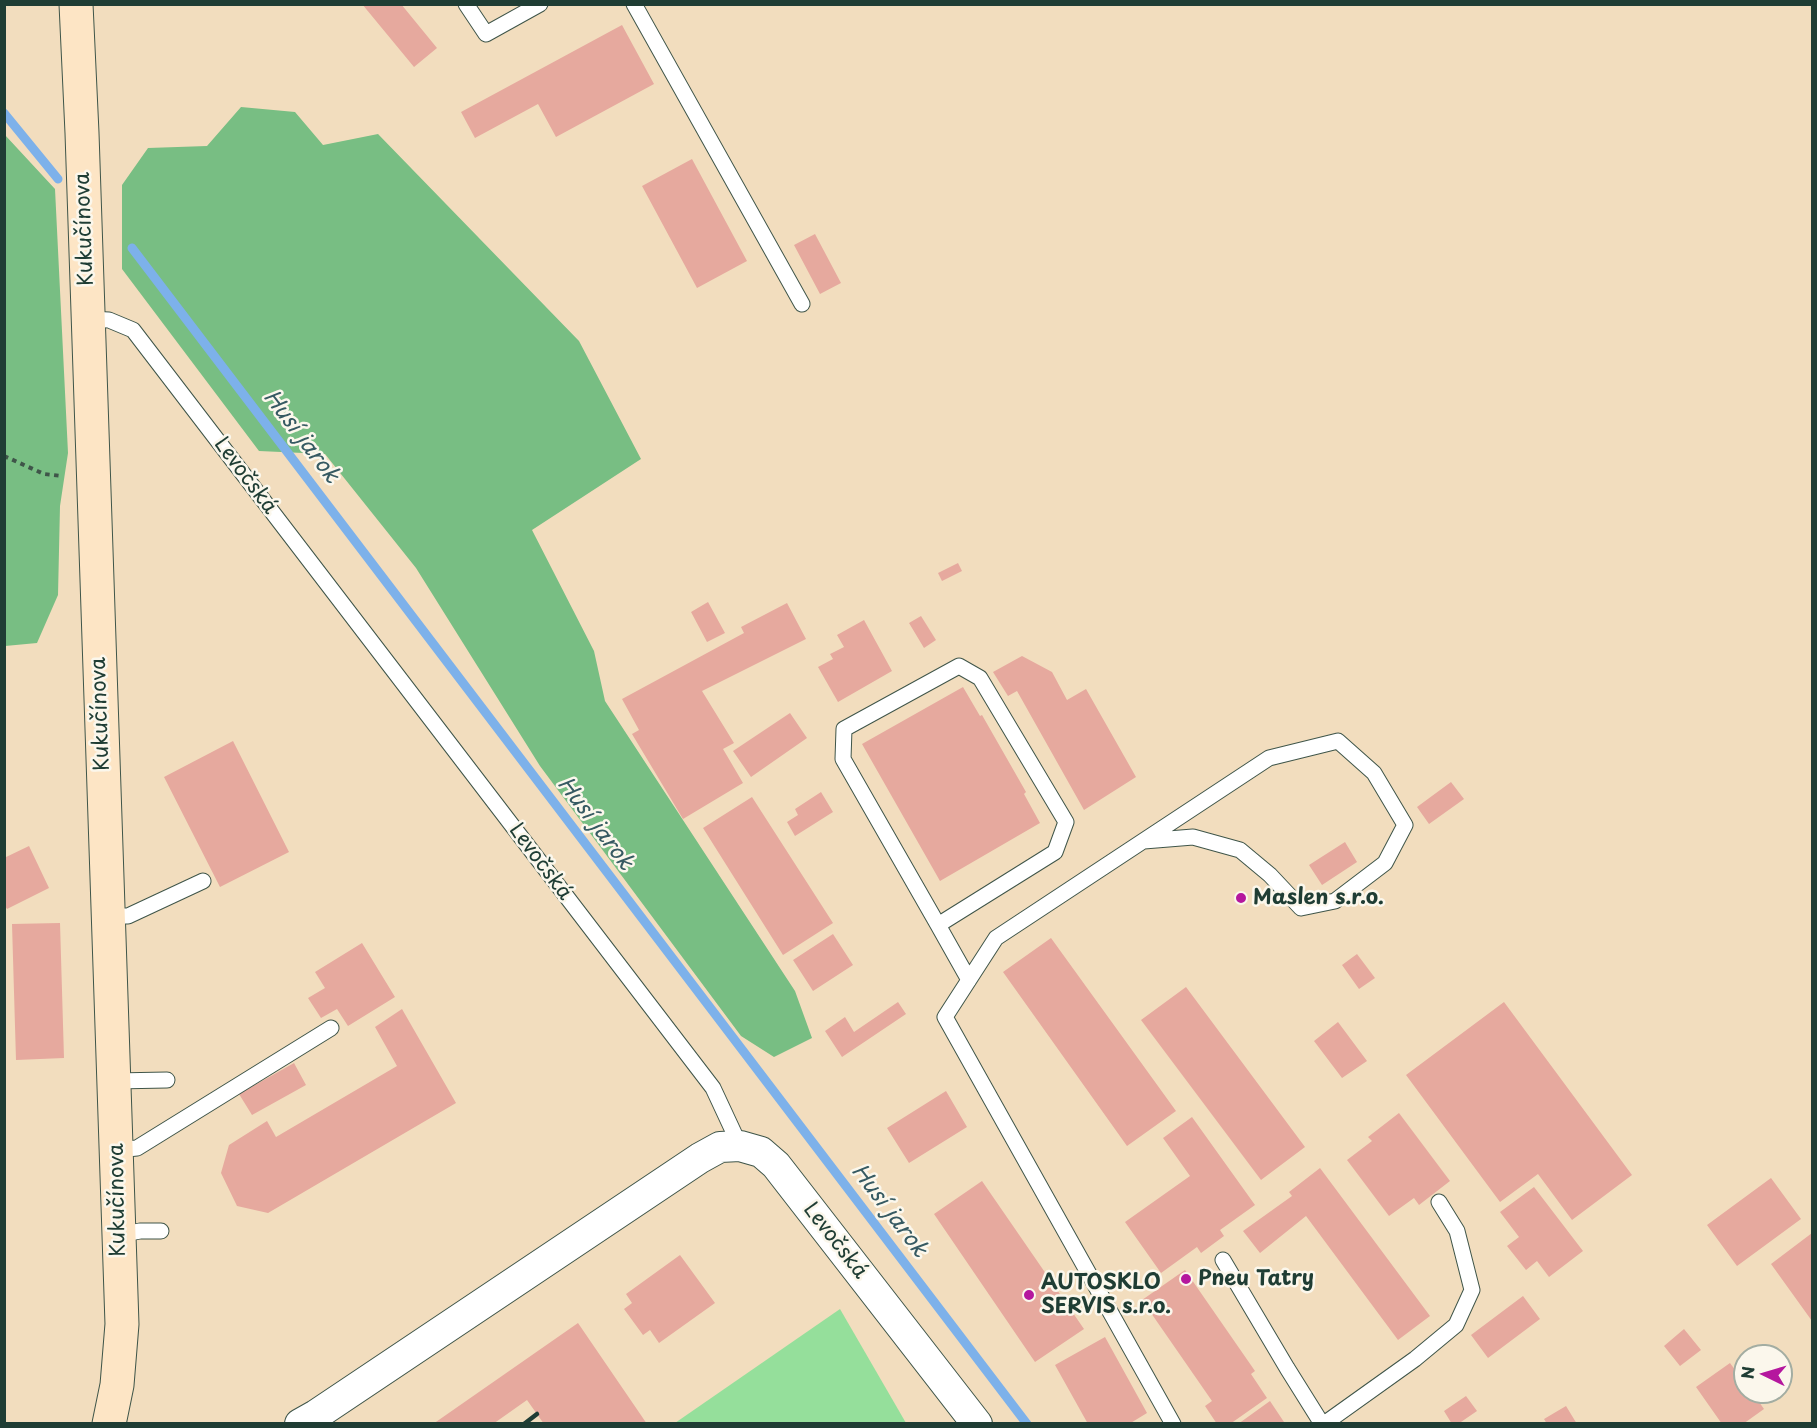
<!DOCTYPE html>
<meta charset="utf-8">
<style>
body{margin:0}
#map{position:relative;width:1817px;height:1428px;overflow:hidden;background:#f2ddbe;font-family:"Playpen Sans",sans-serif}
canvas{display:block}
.frame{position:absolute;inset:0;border:6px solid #1f3d34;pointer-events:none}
.north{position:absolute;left:1733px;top:1344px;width:60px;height:60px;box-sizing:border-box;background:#fbf7ec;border:2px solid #a3ada2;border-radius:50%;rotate:275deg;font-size:16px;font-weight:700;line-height:24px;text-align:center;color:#1f3d34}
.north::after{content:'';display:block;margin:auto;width:21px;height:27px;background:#b5179e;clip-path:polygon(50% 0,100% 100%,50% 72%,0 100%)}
</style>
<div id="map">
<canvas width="1817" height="1428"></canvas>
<div class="frame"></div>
<div class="north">N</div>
</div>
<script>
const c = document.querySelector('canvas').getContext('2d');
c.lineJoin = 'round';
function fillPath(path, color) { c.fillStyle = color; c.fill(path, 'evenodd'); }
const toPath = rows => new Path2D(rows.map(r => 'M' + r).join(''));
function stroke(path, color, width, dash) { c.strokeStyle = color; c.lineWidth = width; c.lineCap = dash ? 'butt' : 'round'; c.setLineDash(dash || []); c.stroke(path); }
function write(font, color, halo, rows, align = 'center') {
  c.font = font + ' "Playpen Sans",sans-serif'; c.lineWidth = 5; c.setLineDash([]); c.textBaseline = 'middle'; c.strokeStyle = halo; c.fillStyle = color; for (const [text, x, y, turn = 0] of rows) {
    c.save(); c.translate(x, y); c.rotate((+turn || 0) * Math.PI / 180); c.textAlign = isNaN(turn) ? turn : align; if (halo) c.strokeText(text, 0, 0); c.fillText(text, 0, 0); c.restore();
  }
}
fillPath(toPath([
 [840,1309,906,1423,675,1423]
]), '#95df9b');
fillPath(toPath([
 [241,107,295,112,323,145,378,134,579,341,641,459,532,530,594,651,605,701,795,991,812,1038,774,1057,741,1036,540,766,416,568,325,454,259,451,122,269,122,185,148,148,207,146],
 [5,135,55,189,68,453,60,506,58,595,37,643,5,646]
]), '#78be83');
stroke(toPath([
 [4,113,58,179],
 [132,248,1027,1424]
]), '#7db1ea', 9);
fillPath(toPath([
 [362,4,401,4,437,48,414,67],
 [622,25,654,84,556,137,538,104,475,138,461,112],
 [692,159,747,261,697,288,642,186],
 [815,234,841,283,820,294,794,245],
 [958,563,962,571,942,581,938,573],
 [708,602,725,633,707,642,691,612],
 [787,603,806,639,702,691,734,743,723,749,743,783,683,819,632,734,639,730,622,699,744,633,741,627],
 [921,616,936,640,924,648,909,623],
 [864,620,892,671,838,702,818,667,833,659,830,654,844,647,837,635],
 [1022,656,1052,672,1067,700,1086,689,1136,777,1084,810,1017,691,1008,696,993,672],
 [963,687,980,716,982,715,1026,792,1024,794,1040,823,940,881,862,744],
 [790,713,807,738,751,777,733,751],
 [233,741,289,852,220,887,164,777],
 [1451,782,1464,799,1429,824,1417,807],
 [821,792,833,812,795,836,787,822,798,815,795,809],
 [752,797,833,923,783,955,703,828],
 [1345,842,1357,862,1322,885,1309,865],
 [29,846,49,888,7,909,4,904,4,858],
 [60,923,64,1058,16,1060,12,924],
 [833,934,853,965,813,991,793,960],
 [1051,938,1176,1111,1127,1146,1003,972],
 [362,943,395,997,348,1026,337,1009,321,1018,308,998,325,988,315,972],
 [1357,954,1375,978,1359,989,1342,965],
 [1186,987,1305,1147,1261,1180,1141,1020],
 [898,1002,906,1014,842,1057,825,1031,845,1017,854,1032],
 [1504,1002,1632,1175,1572,1220,1538,1174,1500,1202,1406,1075],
 [402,1009,456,1103,268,1213,237,1206,221,1173,229,1145,267,1121,276,1137,397,1066,375,1027],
 [1338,1022,1367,1061,1342,1078,1314,1041],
 [294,1063,306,1085,252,1115,239,1094],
 [946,1091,967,1127,909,1163,887,1128],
 [1399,1113,1450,1181,1419,1205,1414,1198,1389,1216,1347,1160,1372,1141,1368,1137],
 [1192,1117,1255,1205,1220,1230,1224,1236,1201,1253,1197,1247,1161,1273,1125,1222,1190,1176,1163,1138],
 [1320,1168,1430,1316,1398,1340,1306,1216,1260,1253,1243,1231,1292,1196,1289,1192],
 [1771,1178,1801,1219,1737,1266,1707,1225],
 [982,1181,1084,1329,1035,1362,934,1214],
 [1534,1187,1583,1251,1549,1277,1537,1261,1526,1270,1507,1246,1519,1237,1500,1212],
 [1812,1233,1812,1321,1771,1264],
 [680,1255,715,1303,659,1343,650,1330,643,1335,624,1309,632,1303,626,1294],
 [1185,1270,1255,1371,1251,1374,1267,1398,1230,1424,1217,1424,1205,1406,1212,1401,1142,1300],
 [1523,1296,1540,1319,1488,1358,1471,1335],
 [578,1323,647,1424,544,1424,527,1400,493,1424,433,1424],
 [1684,1329,1701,1350,1680,1366,1664,1346],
 [1105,1337,1147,1413,1129,1424,1088,1424,1055,1365],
 [1730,1363,1741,1378,1745,1375,1745,1392,1752,1392,1764,1409,1743,1424,1722,1424,1696,1387],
 [1466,1396,1477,1411,1458,1424,1452,1424,1444,1411],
 [1270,1401,1284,1422,1282,1424,1238,1424],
 [1566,1406,1577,1424,1547,1424,1544,1419]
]), '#e6a99e');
const lane = toPath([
 [466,4,486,34,540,4],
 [634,4,802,304],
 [88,319,109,320,133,330,713,1088,740,1146],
 [1144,841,1193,837,1240,850,1270,875,1301,908,1335,901,1385,863,1405,825,1374,773,1338,741,1269,758,996,938,945,1017,1173,1424],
 [107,916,128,916,203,881],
 [938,925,1055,852,1066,822,980,678,959,666,844,729,843,759,938,925,969,980],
 [115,1081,167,1080],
 [117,1150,137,1148,331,1028],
 [118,1235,140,1231,161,1231],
 [1223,1260,1287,1368,1322,1424],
 [1324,1424,1415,1359,1456,1325,1472,1290,1457,1231,1439,1202]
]);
const street = toPath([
 [300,1424,316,1415,700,1158,720,1147,740,1146,761,1152,776,1165,977,1424]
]);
const secondary = toPath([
 [76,4,82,133,122,1324,117,1385,109,1424]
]);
stroke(lane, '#3f5549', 17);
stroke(street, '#3f5549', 32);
stroke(secondary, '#3f5549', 35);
stroke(toPath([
 [4,456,44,474,62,476]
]), '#3f5549', 4, [4.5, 4.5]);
stroke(lane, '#fff', 15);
stroke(street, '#fff', 30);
stroke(secondary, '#fde5c5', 33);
stroke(toPath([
 [524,1424,537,1414]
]), '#1f3d34', 4.5);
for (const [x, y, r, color] of [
 [1241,898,6,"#b5179e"],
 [1186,1279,6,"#b5179e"],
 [1029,1295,6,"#b5179e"]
]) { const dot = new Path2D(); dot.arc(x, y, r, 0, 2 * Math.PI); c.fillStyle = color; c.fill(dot); stroke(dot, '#fbf7ec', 2); }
write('21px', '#1f3d34', '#fbf7ec', [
 ["Kukučínova",85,229,-92],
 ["Levočská",245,476,53],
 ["Kukučínova",101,714,-92],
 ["Levočská",540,862,53],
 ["Kukučínova",118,1200,-91],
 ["Levočská",835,1241,52]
]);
write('bold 21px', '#1f3d34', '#fbf7ec', [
 ["Maslen s.r.o.",1253,898],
 ["Pneu Tatry",1198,1279],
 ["AUTOSKLO",1041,1283],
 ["SERVIS s.r.o.",1041,1307]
], 'left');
write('italic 22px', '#365a62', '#fbf7ec', [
 ["Husí jarok",301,437,53],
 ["Husí jarok",595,824,53],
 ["Husí jarok",889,1211,53]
]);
</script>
